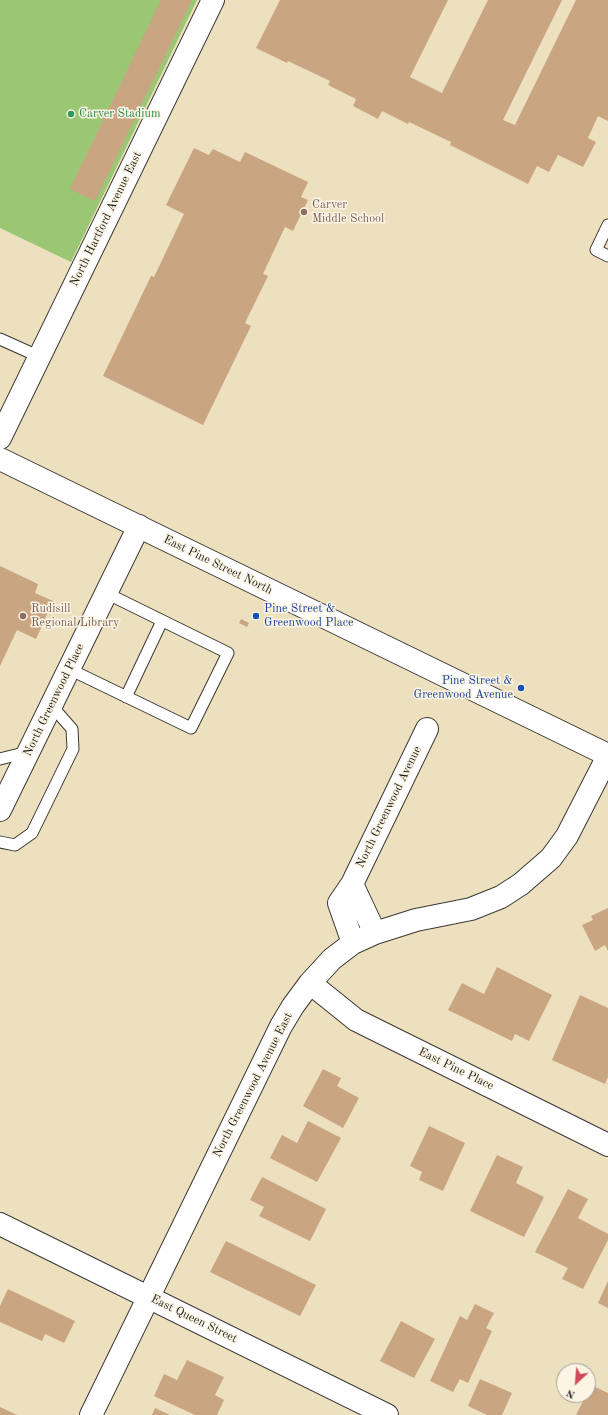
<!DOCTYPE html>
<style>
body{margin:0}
#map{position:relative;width:608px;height:1415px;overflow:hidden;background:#ede0bf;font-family:"Old Standard TT",serif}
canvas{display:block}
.north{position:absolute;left:556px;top:1363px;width:40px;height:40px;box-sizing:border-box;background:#fcf5e5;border:1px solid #a29e95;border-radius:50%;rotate:206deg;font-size:11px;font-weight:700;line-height:16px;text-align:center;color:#1c1c1c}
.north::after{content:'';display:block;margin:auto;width:14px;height:18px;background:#d1495b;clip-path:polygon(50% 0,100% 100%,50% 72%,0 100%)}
</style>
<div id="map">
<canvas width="608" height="1415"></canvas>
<div class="north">N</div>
</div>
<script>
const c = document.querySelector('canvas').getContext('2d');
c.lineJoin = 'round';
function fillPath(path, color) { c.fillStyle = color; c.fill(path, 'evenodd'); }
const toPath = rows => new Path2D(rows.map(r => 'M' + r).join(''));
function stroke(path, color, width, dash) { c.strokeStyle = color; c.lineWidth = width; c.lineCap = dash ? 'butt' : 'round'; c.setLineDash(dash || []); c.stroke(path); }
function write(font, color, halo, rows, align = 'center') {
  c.font = font + ' "Old Standard TT",serif'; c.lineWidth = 3; c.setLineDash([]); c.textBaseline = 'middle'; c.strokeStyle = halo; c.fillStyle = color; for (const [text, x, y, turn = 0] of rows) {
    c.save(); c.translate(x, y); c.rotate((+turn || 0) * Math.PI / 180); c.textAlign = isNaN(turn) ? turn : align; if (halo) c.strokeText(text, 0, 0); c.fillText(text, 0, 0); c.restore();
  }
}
fillPath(toPath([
 [0,0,197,0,71,262,0,228]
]), '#9bc673');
fillPath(toPath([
 [161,0,192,0,95,201,70,189],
 [280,0,448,0,410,77,442,93,488,0,562,0,503,120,515,125,576,0,608,0,608,121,598,116,588,138,596,142,583,167,558,155,549,172,537,166,528,184,450,145,451,142,409,122,408,124,382,111,378,119,353,106,356,99,328,85,330,81,288,61,287,63,256,48],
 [194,148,209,155,213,149,240,162,245,152,308,182,301,197,308,200,293,231,285,227,263,274,268,276,245,323,251,326,203,425,103,376,151,276,154,277,184,214,166,205],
 [0,566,38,584,35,593,53,601,36,639,17,630,0,666],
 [241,619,249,623,247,627,239,623],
 [608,908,608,951,605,945,595,951,582,925,593,920,591,916],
 [497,967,552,995,529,1041,515,1034,512,1041,448,1010,462,983,484,994],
 [580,995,608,1008,608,1077,605,1084,552,1060],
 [323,1069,341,1078,337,1086,359,1098,343,1128,303,1106],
 [308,1121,341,1138,317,1182,270,1158,282,1135,297,1143],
 [429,1126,465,1143,443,1191,419,1180,422,1172,410,1166],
 [497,1155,523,1167,516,1183,544,1197,524,1237,470,1211],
 [262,1177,326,1209,310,1241,259,1216,264,1207,250,1200],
 [568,1189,588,1199,578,1218,608,1234,608,1240,583,1289,562,1279,568,1268,535,1252],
 [226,1241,316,1285,300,1316,210,1272],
 [608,1281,608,1308,598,1303],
 [8,1289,75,1321,64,1343,45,1334,42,1341,0,1322,0,1306],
 [475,1304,494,1313,486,1328,492,1331,468,1383,460,1379,453,1392,430,1381,460,1316,467,1320],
 [401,1321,435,1339,414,1378,380,1361],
 [187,1360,224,1377,215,1395,224,1400,217,1415,195,1415,154,1396,164,1374,177,1380],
 [480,1379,512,1393,502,1415,487,1415,468,1406],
 [591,1385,608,1393,608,1415,576,1415,586,1395,588,1395,588,1390],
 [0,1407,17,1415,0,1415],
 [155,1408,170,1415,152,1415]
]), '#caa582');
const service = toPath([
 [608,225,596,250,608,256],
 [0,339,40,357],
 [69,669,191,728,228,653,106,593],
 [126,697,162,621],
 [0,759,28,752],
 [0,842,15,845,32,833,73,749,72,729,51,705]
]);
const minor = toPath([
 [0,438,213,0],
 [0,810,139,526],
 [352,884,375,933],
 [353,943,339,903,352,884,427,729],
 [310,983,356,1020,608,1145],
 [0,1224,387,1415],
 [91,1415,281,1026,293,1006,310,983,332,959,353,943,375,933,416,920,471,909,501,897,521,884,551,858,567,836,608,756]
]);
const secondary = toPath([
 [0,459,608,755]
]);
stroke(service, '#3b3934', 13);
stroke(minor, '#3b3934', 24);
stroke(secondary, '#3b3934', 24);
stroke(service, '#fff', 11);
stroke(minor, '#fff', 22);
stroke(secondary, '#fff', 22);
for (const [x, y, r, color] of [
 [71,114,4,"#2e9e5b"],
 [304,212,4,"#8d6e63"],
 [23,616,4,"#8d6e63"],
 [256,616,4,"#1a4fb4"],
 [521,688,4,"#1a4fb4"]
]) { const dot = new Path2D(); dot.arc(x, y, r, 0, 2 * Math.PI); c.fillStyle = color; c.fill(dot); stroke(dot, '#fcf5e5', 1.5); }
write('12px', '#27864d', '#fcf5e5', [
 ["Carver Stadium",79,114]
], 'left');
write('12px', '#785e54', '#fcf5e5', [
 ["Carver",312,205],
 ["Middle School",312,219],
 ["Rudisill",31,609],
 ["Regional Library",31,623]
], 'left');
write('12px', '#1c1c1c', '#fcf5e5', [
 ["North Hartford Avenue East",106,219,-64],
 ["East Pine Street North",218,565,26],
 ["North Greenwood Place",54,700,-64],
 ["North Greenwood Avenue",389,807,-64],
 ["East Pine Place",456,1069,26],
 ["North Greenwood Avenue East",253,1085,-63],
 ["East Queen Street",194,1319,26]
]);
write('12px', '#164399', '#fcf5e5', [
 ["Pine Street &",264,609],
 ["Greenwood Place",264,623],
 ["Pine Street &",513,681,"right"],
 ["Greenwood Avenue",513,695,"right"]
], 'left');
</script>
